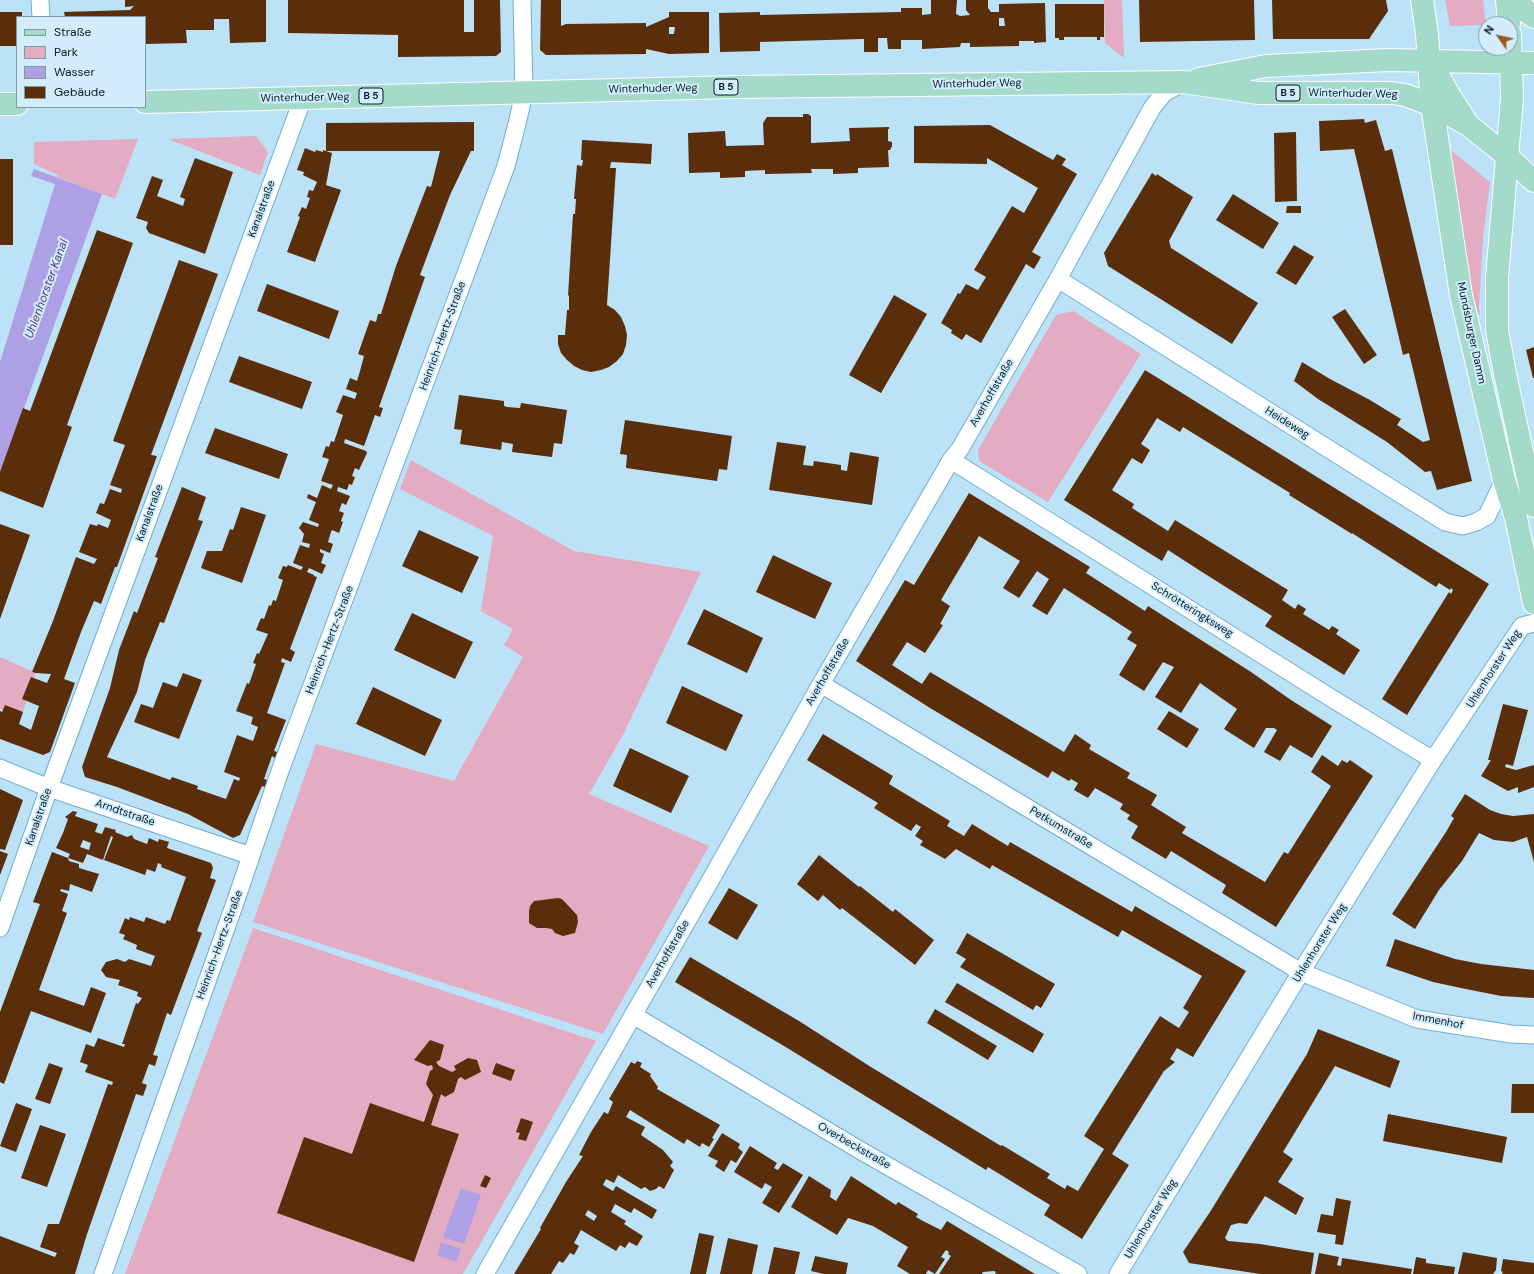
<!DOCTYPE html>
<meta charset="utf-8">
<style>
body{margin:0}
#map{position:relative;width:1534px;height:1274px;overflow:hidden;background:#bce2f8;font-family:"DM Sans",sans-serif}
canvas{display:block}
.legend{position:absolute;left:16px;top:16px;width:130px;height:92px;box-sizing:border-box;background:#d4edfc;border:1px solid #809aa8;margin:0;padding:5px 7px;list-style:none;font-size:12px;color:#021d2a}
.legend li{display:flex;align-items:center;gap:8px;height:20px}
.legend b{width:20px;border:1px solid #809aa8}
.north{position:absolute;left:1478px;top:16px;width:40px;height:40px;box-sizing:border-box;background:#d4edfc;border:1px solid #809aa8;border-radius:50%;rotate:304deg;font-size:11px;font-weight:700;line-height:16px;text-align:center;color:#021d2a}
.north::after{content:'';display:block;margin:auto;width:14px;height:18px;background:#9a5727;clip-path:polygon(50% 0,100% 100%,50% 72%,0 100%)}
</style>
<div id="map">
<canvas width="1534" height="1274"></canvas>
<ul class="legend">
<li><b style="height:5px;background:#a3daca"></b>Straße</li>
<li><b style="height:11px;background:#e3acc2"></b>Park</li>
<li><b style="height:11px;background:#aea0e5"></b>Wasser</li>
<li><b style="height:11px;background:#5a2d0b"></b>Gebäude</li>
</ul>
<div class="north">N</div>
</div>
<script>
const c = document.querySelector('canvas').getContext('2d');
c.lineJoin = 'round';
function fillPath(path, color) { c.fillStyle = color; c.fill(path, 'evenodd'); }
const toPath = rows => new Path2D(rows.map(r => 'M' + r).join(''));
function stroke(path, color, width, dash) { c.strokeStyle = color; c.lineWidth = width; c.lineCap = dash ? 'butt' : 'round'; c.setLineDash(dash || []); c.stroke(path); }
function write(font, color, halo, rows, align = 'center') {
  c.font = font + ' "DM Sans",sans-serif'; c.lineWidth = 4; c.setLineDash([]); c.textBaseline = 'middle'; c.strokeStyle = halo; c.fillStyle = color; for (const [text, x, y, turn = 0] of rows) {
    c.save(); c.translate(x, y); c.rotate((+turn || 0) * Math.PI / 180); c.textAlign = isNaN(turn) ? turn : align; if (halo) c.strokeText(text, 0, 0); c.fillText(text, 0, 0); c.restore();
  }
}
fillPath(toPath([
 [1104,0,1122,0,1124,58,1105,43],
 [1445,0,1483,0,1486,25,1450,26],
 [256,136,268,152,260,175,168,139],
 [138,139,115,199,57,177,58,175,34,164,34,142],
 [1448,148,1490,182,1483,239,1479,308,1480,315,1477,314,1460,235],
 [1073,311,1141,354,1048,502,979,461,978,450,1056,315],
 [411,460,574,551,701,572,622,737,589,794,709,846,603,1034,253,922,316,744,454,781,523,657,504,645,513,629,481,611,493,536,400,489],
 [0,657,36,673,23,712,0,709],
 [253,928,596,1041,463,1274,125,1274]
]), '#e3acc2');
fillPath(toPath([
 [34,169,102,194,0,474,0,362,55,184,31,176],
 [461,1188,481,1195,464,1244,443,1237],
 [441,1242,461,1249,456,1262,437,1255]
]), '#aea0e5');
fillPath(toPath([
 [125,0,266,0,266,42,230,43,229,19,214,19,214,30,186,30,187,43,145,44,145,17,65,17,64,12,130,10,134,6,125,7],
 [288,0,464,0,464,32,474,32,474,0,500,0,501,52,496,56,398,57,398,35,288,33],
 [541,0,561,0,561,26,566,24,646,23,646,27,669,17,669,12,709,12,709,53,669,54,646,49,646,54,546,55,540,50],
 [669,27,675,27,674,34,669,34],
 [931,0,957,0,956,14,960,16,970,15,966,10,966,0,988,0,988,8,991,12,999,12,999,4,1045,3,1046,42,1034,43,1034,41,1019,41,1019,46,970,47,970,43,961,43,960,47,922,49,922,40,901,40,901,49,888,49,887,38,878,38,878,52,864,52,864,39,861,39,760,42,760,51,720,52,719,13,760,12,760,15,901,12,901,8,922,8,922,15,931,14],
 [999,18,1004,18,1005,26,999,26],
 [1139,0,1254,0,1255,40,1140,42],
 [1272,0,1386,0,1388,11,1369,39,1273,39],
 [1055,4,1104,4,1104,37,1100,37,1100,40,1097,40,1097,37,1064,37,1064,40,1059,40,1059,38,1055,38],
 [0,12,22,12,22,17,17,17,17,46,0,46],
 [803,114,808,114,811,116,811,143,850,141,849,128,889,127,889,129,888,129,888,141,892,142,892,146,890,150,888,150,889,167,858,168,858,173,833,174,833,169,811,169,812,173,765,174,765,170,745,171,745,177,720,178,720,172,689,173,688,133,725,131,726,146,764,145,763,123,767,117,803,117],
 [1364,119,1365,123,1376,120,1385,151,1392,149,1472,481,1437,490,1431,471,1425,472,1387,442,1318,399,1294,381,1302,362,1330,379,1370,400,1401,419,1397,425,1423,442,1430,440,1409,353,1403,355,1354,149,1320,151,1319,121],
 [474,122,474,151,471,151,450,195,420,275,425,277,379,407,383,408,380,417,375,415,364,446,345,439,344,443,366,451,367,453,359,470,355,468,352,476,355,477,352,485,349,484,347,490,338,487,337,491,350,496,346,505,342,503,339,511,344,513,341,521,343,522,339,533,332,530,331,532,328,542,333,544,330,553,320,549,320,552,324,554,321,563,326,565,322,574,309,568,307,572,314,575,314,576,317,577,290,649,295,652,291,662,282,658,281,662,285,663,267,713,286,720,274,751,277,752,275,758,272,756,264,779,267,780,265,787,262,786,240,835,233,838,188,814,117,787,85,777,82,767,110,688,119,650,134,611,137,613,158,558,155,557,182,487,206,497,198,520,203,521,164,623,160,622,145,660,137,692,107,757,170,780,172,777,198,786,197,789,226,799,234,779,239,781,240,778,224,772,237,735,253,741,258,727,251,724,253,717,236,711,247,683,249,684,256,664,253,663,257,653,259,654,268,634,256,630,261,618,264,619,269,605,271,606,273,600,276,601,283,580,278,578,283,566,287,567,288,565,301,570,303,567,293,563,300,545,309,548,310,544,302,542,304,534,299,528,303,522,318,527,319,524,309,520,316,502,307,498,308,494,317,498,322,485,331,489,333,485,321,481,329,459,322,457,326,446,329,447,331,441,334,442,343,415,336,412,343,395,355,399,357,393,346,389,350,378,357,381,360,371,364,356,358,354,370,320,376,322,378,314,381,314,396,266,427,186,431,187,440,151,326,151,332,153,326,185,341,190,315,262,287,252,300,217,298,216,302,207,306,209,310,198,307,197,309,190,313,191,317,182,303,175,304,172,297,170,305,148,315,152,316,150,323,152,323,150,326,151,326,123],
 [990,125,1053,160,1057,154,1066,159,1062,165,1077,174,1032,252,1041,257,1034,269,1026,264,981,343,966,334,962,340,951,333,952,330,941,323,958,293,960,294,966,284,978,290,986,277,974,270,1012,206,1024,213,1038,188,987,158,987,164,914,163,914,126],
 [1296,132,1297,201,1275,202,1274,133],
 [582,140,652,144,651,164,611,162,610,168,616,168,607,305,615,310,621,317,625,326,627,335,626,345,623,354,617,361,609,367,601,370,591,372,582,370,574,366,567,360,561,353,558,344,558,335,565,335,567,310,569,310,569,295,568,296,573,214,575,214,576,199,574,199,577,165,582,166,583,160,581,160],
 [195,158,233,172,205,254,149,233,146,228,148,222,136,218,152,176,163,180,157,196,183,206,185,199,180,197],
 [0,159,13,159,13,245,0,245],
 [1152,173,1156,176,1157,174,1160,176,1193,197,1169,241,1171,248,1258,303,1232,344,1108,266,1104,253],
 [1233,194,1279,223,1263,249,1216,220],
 [1287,206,1301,206,1301,213,1286,213],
 [97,230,133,243,67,425,72,427,43,508,0,491,0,472,23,408,30,411],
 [1294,245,1314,257,1296,285,1276,273],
 [179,260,218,274,151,455,157,456,117,567,115,567,101,604,94,601,81,632,64,679,75,683,50,752,43,755,0,739,0,711,2,712,5,705,23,712,19,724,31,730,39,706,22,699,31,677,47,683,51,674,36,673,32,672,53,621,76,557,94,564,97,559,79,552,90,524,97,526,98,524,108,528,111,520,96,513,100,503,104,504,110,489,121,493,122,489,110,485,125,445,113,441],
 [267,284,339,311,329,339,257,311],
 [894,295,927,314,881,393,849,375],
 [1345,309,1377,355,1364,364,1332,317],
 [1534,347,1534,378,1533,378,1526,350],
 [239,356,312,382,302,409,229,382],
 [1145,370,1489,584,1407,715,1382,699,1449,592,1451,594,1453,590,1451,588,1450,590,1439,583,1436,587,1352,533,1352,534,1289,495,1290,493,1183,427,1180,432,1157,418,1141,444,1150,450,1142,464,1132,458,1112,490,1134,504,1132,508,1168,531,1175,520,1288,590,1282,600,1295,609,1298,604,1306,609,1303,614,1329,630,1332,626,1339,630,1336,634,1360,650,1344,675,1265,626,1272,616,1202,572,1168,550,1162,561,1064,500],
 [459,395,504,401,504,406,507,407,520,408,521,403,567,410,562,444,554,443,552,457,512,452,513,444,502,442,501,450,460,444,462,430,454,429],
 [625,420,732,436,727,470,719,469,717,481,626,468,627,455,620,454],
 [215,428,288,454,279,479,205,453],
 [777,442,806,446,803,465,813,466,814,461,841,465,841,470,847,471,850,452,879,457,872,505,769,490],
 [969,493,1090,567,1086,573,1145,611,1148,606,1251,672,1291,700,1332,726,1312,758,1290,745,1280,761,1264,752,1277,730,1274,728,1266,728,1254,748,1224,729,1237,709,1200,683,1181,713,1155,697,1174,667,1163,662,1144,691,1119,675,1137,645,1127,639,1132,632,1064,588,1047,615,1032,606,1049,579,1037,571,1019,598,1003,588,1020,561,979,536,941,600,950,606,940,624,943,625,925,653,907,642,892,665,922,684,930,672,1064,752,1075,734,1091,745,1089,749,1130,773,1127,778,1157,795,1151,805,1186,827,1182,833,1265,882,1284,852,1288,854,1331,786,1311,772,1322,755,1338,766,1342,760,1347,763,1350,760,1373,776,1276,927,1222,893,1226,885,1171,851,1166,859,1131,838,1138,826,1127,819,1130,815,1120,809,1123,804,1095,788,1088,798,1074,790,1078,783,1071,779,1069,781,1052,771,1048,778,930,708,856,661,905,580,914,585],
 [241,507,266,515,242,583,201,568,207,551,222,551,230,529,233,530],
 [0,524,30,535,0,619],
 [419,530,479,557,462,593,402,566],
 [773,555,832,583,815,619,756,592],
 [704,609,763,638,747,673,687,644],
 [412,613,473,642,455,679,394,650],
 [183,673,202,680,179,739,134,722,141,704,153,708,163,682,177,687],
 [682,686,743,715,726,751,666,723],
 [373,687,442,720,425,756,356,724],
 [1503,704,1528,710,1513,766,1506,764,1505,767,1516,770,1534,765,1534,787,1518,793,1518,787,1508,791,1481,776,1491,760,1488,760],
 [1169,711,1199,729,1187,748,1157,729],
 [823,734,893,776,889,784,950,821,947,826,964,836,972,824,1008,846,1010,842,1132,912,1135,906,1246,971,1193,1057,1177,1048,1170,1059,1175,1062,1164,1071,1112,1154,1129,1165,1082,1239,1044,1215,1050,1205,988,1167,986,1170,784,1046,675,982,690,957,799,1021,871,1067,1001,1146,1002,1145,1050,1174,1047,1178,1065,1189,1067,1185,1078,1191,1104,1149,1084,1136,1160,1016,1179,1028,1189,1012,1183,1008,1202,976,1122,930,1118,937,992,865,990,869,956,849,945,859,920,845,923,841,915,836,921,827,916,824,911,831,874,808,878,803,807,760],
 [630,748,689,776,671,813,613,786],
 [0,789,23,800,5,850,0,849],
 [1465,794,1490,810,1501,814,1513,816,1534,814,1534,862,1527,837,1513,842,1494,840,1479,833,1462,861,1439,890,1415,929,1392,914,1446,832,1454,818,1451,816],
 [73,811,77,812,75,816,98,824,95,832,102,834,105,827,116,830,115,832,127,837,132,835,134,839,147,844,149,838,158,842,159,839,169,842,167,848,211,863,213,868,210,878,216,880,197,931,202,933,171,1015,167,1013,153,1055,158,1056,155,1066,149,1064,142,1083,147,1085,143,1096,136,1094,87,1234,75,1274,0,1274,0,1236,55,1257,57,1253,40,1247,48,1224,59,1224,108,1084,112,1085,113,1082,85,1072,88,1065,80,1062,86,1044,94,1047,98,1038,124,1047,125,1044,122,1044,136,1003,138,1004,142,998,137,996,138,992,118,985,120,980,106,977,101,970,106,962,117,959,125,962,129,959,151,966,155,956,136,949,137,945,123,939,125,935,119,933,125,918,129,920,130,917,144,922,146,917,165,924,167,920,170,921,186,877,161,867,162,865,158,863,155,872,147,869,145,875,104,860,113,837,111,836,103,860,87,854,83,863,68,858,70,854,56,848,63,833,68,819,65,817],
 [83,840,91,843,89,850,80,847],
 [0,851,8,854,0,875],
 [52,852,68,858,69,861,79,864,79,868,99,874,92,892,70,884,69,891,61,889,60,891,68,894,62,911,67,913,39,990,84,1006,91,987,106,993,91,1033,31,1011,4,1084,0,1082,0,1012,40,904,33,902],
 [819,855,859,887,860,886,893,912,895,909,934,940,915,965,842,908,840,910,823,895,818,901,797,884],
 [729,888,758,905,737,940,708,923],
 [558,898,562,899,577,915,578,922,575,933,563,936,555,933,552,929,546,928,537,928,529,923,529,911,530,906,534,901],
 [967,933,1055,984,1041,1008,1036,1005,1033,1010,960,967,966,959,956,953],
 [1395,939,1455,959,1481,964,1534,970,1534,998,1501,996,1461,988,1433,982,1386,966],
 [957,983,1044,1034,1033,1053,945,1002],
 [935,1009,997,1046,988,1060,927,1023],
 [1318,1029,1400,1061,1390,1088,1335,1066,1283,1152,1293,1159,1278,1182,1304,1198,1296,1215,1265,1196,1247,1224,1239,1223,1231,1225,1225,1238,1228,1241,1260,1244,1314,1253,1311,1274,1260,1274,1189,1263,1183,1252,1210,1212,1307,1054],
 [430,1040,444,1045,440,1060,436,1062,439,1066,452,1072,456,1070,454,1066,468,1058,477,1060,481,1072,465,1080,461,1077,458,1079,454,1092,445,1097,441,1094,431,1125,459,1134,414,1262,277,1213,304,1137,352,1154,370,1103,424,1122,433,1095,426,1084,430,1071,433,1069,432,1065,428,1066,414,1060],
 [637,1061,642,1063,640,1067,651,1074,650,1076,658,1087,657,1089,720,1125,712,1138,714,1139,709,1147,702,1143,700,1147,687,1139,684,1144,630,1110,626,1117,645,1127,641,1135,663,1150,673,1162,670,1166,674,1170,664,1189,659,1186,656,1189,650,1191,645,1187,641,1189,618,1175,614,1183,606,1179,603,1185,613,1191,616,1186,657,1210,652,1219,634,1208,631,1213,615,1204,611,1212,626,1221,624,1224,643,1236,637,1246,629,1242,625,1248,620,1245,616,1251,581,1230,574,1243,579,1246,574,1255,570,1253,563,1263,559,1261,551,1274,514,1274,541,1229,540,1228,566,1182,583,1156,579,1155,591,1132,604,1112,608,1114,613,1102,609,1099,631,1062,635,1064],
 [588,1210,597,1216,594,1221,585,1215],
 [49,1063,63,1068,50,1104,35,1099],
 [496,1063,515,1070,511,1081,492,1074],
 [1512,1084,1534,1084,1534,1113,1511,1113],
 [16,1103,32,1109,16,1152,0,1146],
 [1388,1114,1507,1137,1502,1163,1383,1141],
 [521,1118,533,1122,526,1141,518,1139,520,1133,516,1132],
 [40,1125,66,1134,47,1187,21,1178],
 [722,1133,740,1144,738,1148,743,1152,736,1163,731,1160,724,1172,715,1166,718,1161,708,1156],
 [750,1146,777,1163,774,1168,778,1170,783,1163,803,1175,779,1213,762,1203,772,1187,765,1183,762,1189,734,1172],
 [485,1175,491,1178,486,1188,480,1186],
 [809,1176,831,1190,830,1197,836,1201,851,1176,896,1205,898,1202,918,1214,916,1217,923,1221,941,1230,947,1221,1035,1274,995,1274,996,1272,994,1271,983,1272,982,1274,939,1274,951,1256,948,1254,949,1252,946,1250,941,1257,945,1259,935,1274,928,1270,926,1274,910,1274,897,1266,908,1247,873,1226,848,1218,837,1235,791,1207],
 [1336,1198,1351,1201,1343,1245,1335,1244,1336,1235,1317,1232,1321,1214,1333,1216],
 [699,1233,714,1236,706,1274,690,1274],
 [728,1238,758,1245,752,1274,720,1274],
 [774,1247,800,1252,795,1274,768,1274],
 [1463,1252,1497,1258,1496,1270,1493,1274,1458,1274],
 [1319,1253,1339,1257,1337,1265,1341,1266,1342,1258,1412,1269,1411,1274,1315,1274],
 [815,1256,848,1263,846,1274,824,1274,811,1271],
 [1416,1257,1426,1259,1426,1263,1455,1267,1454,1274,1413,1274],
 [1503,1259,1534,1263,1534,1274,1502,1274,1503,1272,1501,1271]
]), '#5a2d0b');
const minor = toPath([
 [40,0,41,17],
 [1058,279,1445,522,1463,526,1476,522,1487,516,1504,480],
 [951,460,1336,701,1433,760],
 [821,684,1301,972,1417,1019,1511,1034,1534,1035],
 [0,768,49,788,251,856],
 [0,928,49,788,303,98],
 [633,1015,863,1152,1078,1274],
 [103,1274,236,900,280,771,506,166,517,124,524,93,522,0],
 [485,1274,706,888,821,684,951,460,960,449,1058,279,1152,108,1164,93,1184,82],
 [1118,1274,1301,972,1433,760,1522,626,1534,623]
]);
const primary = toPath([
 [1422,0,1427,34,1432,105,1461,295,1504,480,1516,518,1534,603],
 [1507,0,1509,24],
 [1517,0,1527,12,1534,17],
 [1510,34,1512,98,1497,278,1497,330,1505,374,1534,506],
 [1432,65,1449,95,1467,123],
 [1199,79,1266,66,1388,60,1534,63],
 [145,102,735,87,1184,82,1258,93,1392,93,1405,95,1432,105,1467,124,1508,157,1534,181],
 [0,104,17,104]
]);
stroke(minor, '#6daed1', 19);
stroke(primary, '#fff', 24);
stroke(minor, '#fff', 17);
stroke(primary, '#a3daca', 22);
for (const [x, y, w] of [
 [726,87,24],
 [1288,93,24],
 [371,96,24]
]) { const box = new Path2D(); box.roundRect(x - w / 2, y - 8, w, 16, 3); c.fillStyle = '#d4edfc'; c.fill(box); stroke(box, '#021d2a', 1); }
write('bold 10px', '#021d2a', null, [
 ["B 5",726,87],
 ["B 5",1288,93],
 ["B 5",371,96]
]);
write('11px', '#021d2a', '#d4edfc', [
 ["Winterhuder Weg",977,84,-1],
 ["Winterhuder Weg",653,89,-1],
 ["Winterhuder Weg",1353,94,1],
 ["Winterhuder Weg",305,98,-1],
 ["Kanalstraße",262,209,-70],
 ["Mundsburger Damm",1471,333,78],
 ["Heinrich-Hertz-Straße",443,336,-70],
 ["Averhoffstraße",992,393,-60],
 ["Heideweg",1287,423,32],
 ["Kanalstraße",150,513,-70],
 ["Schrötteringksweg",1192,610,32],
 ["Heinrich-Hertz-Straße",330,640,-69],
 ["Uhlenhorster Weg",1494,669,-57],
 ["Averhoffstraße",828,672,-60],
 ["Arndtstraße",125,813,19],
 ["Kanalstraße",39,817,-71],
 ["Petkumstraße",1061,828,31],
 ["Uhlenhorster Weg",1320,943,-58],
 ["Heinrich-Hertz-Straße",220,945,-70],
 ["Averhoffstraße",668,954,-60],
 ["Immenhof",1438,1021,11],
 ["Overbeckstraße",854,1146,30],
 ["Uhlenhorster Weg",1151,1219,-59]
]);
write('italic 12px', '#50398a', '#d4edfc', [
 ["Uhlenhorster Kanal",47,289,-70]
]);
</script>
